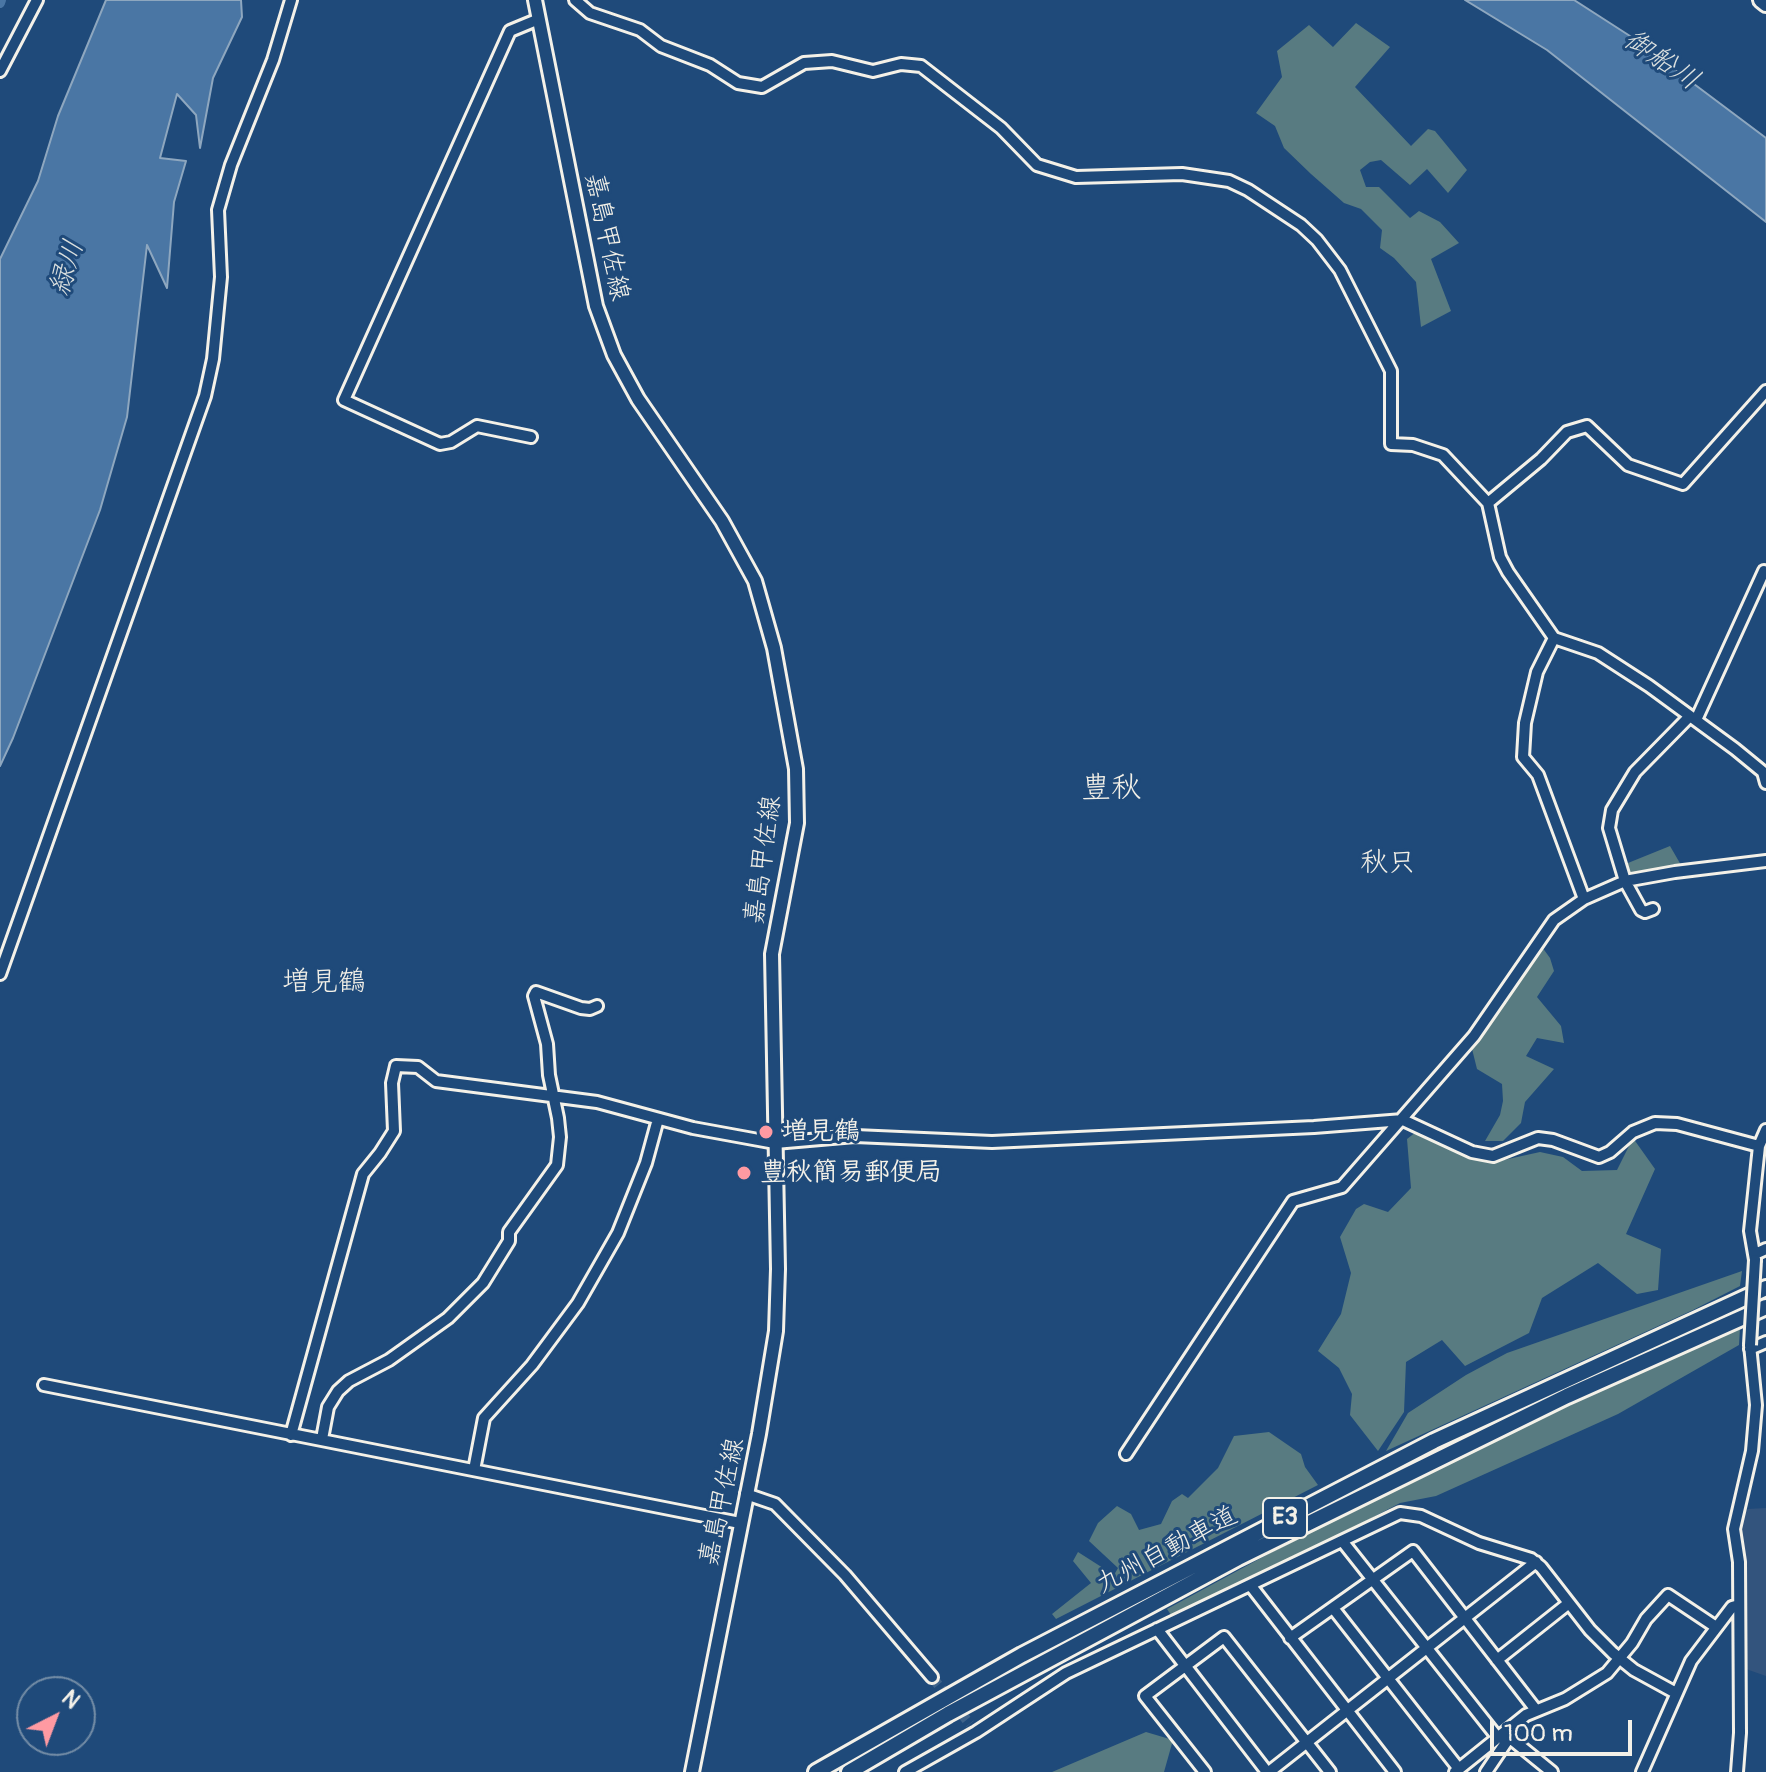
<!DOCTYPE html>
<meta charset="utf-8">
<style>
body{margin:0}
#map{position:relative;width:1766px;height:1772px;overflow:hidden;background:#1f4a7a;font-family:Pangolin,sans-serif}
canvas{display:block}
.north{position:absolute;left:16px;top:1676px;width:80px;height:80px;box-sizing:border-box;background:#1f4a7a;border:2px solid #748da6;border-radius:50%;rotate:42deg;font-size:22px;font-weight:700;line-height:32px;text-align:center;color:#f4f1e8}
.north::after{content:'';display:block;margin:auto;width:28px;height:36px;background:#ff9aa2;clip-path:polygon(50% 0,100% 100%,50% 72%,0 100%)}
.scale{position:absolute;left:1490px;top:1720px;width:142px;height:36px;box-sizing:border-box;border:4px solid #f4f1e8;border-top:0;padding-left:10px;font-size:24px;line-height:28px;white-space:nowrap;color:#f4f1e8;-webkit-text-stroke:6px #1f4a7a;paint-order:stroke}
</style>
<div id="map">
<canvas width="1766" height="1772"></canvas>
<div class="north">N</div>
<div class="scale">100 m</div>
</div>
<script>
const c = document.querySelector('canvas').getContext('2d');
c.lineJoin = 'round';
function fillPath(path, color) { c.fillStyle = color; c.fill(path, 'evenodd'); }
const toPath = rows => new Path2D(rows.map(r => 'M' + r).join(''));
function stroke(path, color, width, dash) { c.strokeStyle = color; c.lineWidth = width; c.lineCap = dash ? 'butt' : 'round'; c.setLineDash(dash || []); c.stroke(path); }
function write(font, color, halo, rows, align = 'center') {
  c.font = font + ' Pangolin,"Klee One",sans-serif'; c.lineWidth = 6; c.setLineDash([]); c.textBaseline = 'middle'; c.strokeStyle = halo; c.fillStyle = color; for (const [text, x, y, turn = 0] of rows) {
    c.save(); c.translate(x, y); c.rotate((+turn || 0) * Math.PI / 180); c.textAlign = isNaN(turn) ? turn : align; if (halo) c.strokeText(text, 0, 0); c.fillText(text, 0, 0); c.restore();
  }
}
fillPath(toPath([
 [1766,1508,1766,1676,1746,1669,1744,1570,1739,1534,1742,1515,1748,1509]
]), '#33547d');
fillPath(toPath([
 [1356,23,1390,47,1355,87,1411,146,1428,129,1435,131,1467,170,1448,193,1427,169,1410,185,1381,160,1370,162,1360,170,1366,187,1379,187,1410,218,1419,211,1440,222,1459,243,1431,259,1451,311,1421,327,1416,282,1394,258,1380,248,1382,230,1361,209,1344,203,1311,174,1284,148,1275,126,1256,113,1282,77,1277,51,1309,25,1333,47],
 [1670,846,1681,865,1627,876,1623,865],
 [1542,947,1550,958,1554,971,1537,997,1561,1026,1564,1043,1537,1038,1526,1056,1554,1069,1525,1102,1521,1123,1503,1141,1485,1141,1500,1115,1503,1101,1502,1084,1477,1069,1471,1045],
 [1416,1132,1490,1163,1540,1152,1563,1157,1582,1171,1617,1170,1633,1138,1655,1169,1626,1234,1661,1249,1658,1290,1637,1294,1598,1263,1542,1298,1529,1333,1465,1366,1442,1340,1406,1362,1404,1412,1378,1451,1350,1415,1352,1394,1339,1368,1318,1351,1341,1314,1351,1273,1340,1237,1356,1209,1364,1204,1388,1212,1411,1188,1407,1139],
 [1742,1271,1740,1286,1693,1310,1386,1451,1408,1413,1466,1375,1507,1353],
 [1740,1328,1739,1345,1618,1414,1436,1496,1400,1503,1254,1580,1193,1607,1191,1606,1171,1615,1167,1609,1274,1551,1385,1495,1559,1410],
 [1269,1432,1301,1454,1305,1467,1318,1485,1056,1619,1052,1614,1091,1583,1073,1561,1078,1552,1114,1575,1118,1568,1089,1541,1098,1523,1117,1506,1131,1514,1139,1530,1161,1524,1172,1501,1182,1494,1188,1498,1218,1468,1234,1436],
 [1146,1732,1173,1740,1164,1772,1052,1772]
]), '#587b81');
const water = toPath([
 [106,0,241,0,242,17,213,78,200,148,196,115,177,94,160,158,186,161,174,202,167,288,147,245,127,417,100,510,13,738,0,766,0,259,38,181,58,116,106,0],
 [1465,0,1574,0,1630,36,1766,138,1766,222,1547,50,1465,0]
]);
fillPath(water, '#4a76a4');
stroke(water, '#8ea7bf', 2);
stroke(toPath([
 [0,3,1,0]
]), '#4a76a4', 10);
stroke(toPath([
 [932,1677,970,1724]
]), '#3f638a', 10, [10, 5]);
const minor = toPath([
 [575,0,590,13,640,30,661,46,710,65,738,83,762,87,804,63,832,61,873,71,901,64,921,66,1001,128,1037,165,1076,177,1182,174,1229,181,1248,190,1301,225,1317,240,1340,270,1391,371,1391,444,1413,445,1443,455,1488,503,1500,557,1508,572,1554,638,1598,653,1649,686,1735,749,1763,772,1766,783],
 [0,71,37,0],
 [531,437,477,426,451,442,440,444,344,400,510,31,539,19],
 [1488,503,1541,459,1567,432,1587,426,1628,465,1683,484,1766,391],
 [1554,638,1537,672,1525,723,1523,757,1538,775,1584,899],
 [1696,720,1764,571],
 [1653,909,1645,912,1641,910,1625,881,1609,828,1612,810,1635,772,1690,716],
 [0,974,205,396,213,359,221,277,218,210,231,165,273,60,291,0],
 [1755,1254,1766,1249],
 [1755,1260,1750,1231,1759,1146,1766,1130],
 [1750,1349,1766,1342],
 [44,1385,740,1523],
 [291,1435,363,1174,380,1153,394,1131,392,1083,396,1066,418,1067,436,1081,597,1102,693,1128,775,1143,855,1136,992,1142,1314,1127,1403,1120,1472,1152,1493,1156,1538,1138,1553,1140,1599,1157,1610,1152,1633,1132,1655,1123,1677,1124,1759,1146],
 [322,1439,328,1407,338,1391,349,1381,389,1360,448,1318,483,1283,509,1241,509,1232,557,1165,560,1137,558,1118,549,1075,547,1044,534,996,536,992,581,1008,590,1009,597,1006],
 [1126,1454,1293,1201,1342,1187,1474,1036,1554,920,1584,899,1625,881,1675,872,1766,861],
 [474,1470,484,1418,532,1365,578,1303,618,1233,646,1163,658,1119],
 [746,1494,775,1504,845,1575,932,1677],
 [1343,1542,1498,1738],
 [1251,1586,1395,1772],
 [1333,1608,1459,1769],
 [1157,1629,1267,1772],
 [1290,1638,1413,1551,1536,1710],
 [1497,1660,1569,1603],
 [1504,1733,1552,1772],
 [905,1772,976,1732,1066,1673,1400,1513,1421,1516,1479,1543,1531,1559,1541,1567,1590,1630,1613,1653,1634,1670,1676,1693],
 [1205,1772,1145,1696,1224,1637,1330,1772],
 [1269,1772,1536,1562],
 [1455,1772,1526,1715,1565,1699,1607,1673,1632,1643,1646,1619,1668,1595,1716,1627],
 [1486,1772,1509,1738],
 [1642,1772,1691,1661,1732,1607,1739,1605],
 [1737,1772,1740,1733,1739,1562,1734,1529,1752,1451,1756,1405,1750,1345]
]);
const major = toPath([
 [535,0,596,306,614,355,638,399,722,521,755,581,774,648,796,769,797,823,772,954,778,1269,776,1331,759,1434,692,1772]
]);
const highway = toPath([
 [1761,0,1766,4],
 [816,1772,1022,1655,1434,1441,1766,1288],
 [849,1772,948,1714,1238,1558,1567,1396,1766,1307]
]);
stroke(minor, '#f4f1e8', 16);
stroke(major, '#f4f1e8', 18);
stroke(highway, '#f4f1e8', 20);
stroke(minor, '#1f4a7a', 10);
stroke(major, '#1f4a7a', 12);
stroke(highway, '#1f4a7a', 14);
const minorBridge = toPath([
 [1750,1345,1755,1260]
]);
stroke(minorBridge, '#f4f1e8', 16, []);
stroke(minorBridge, '#1f4a7a', 10);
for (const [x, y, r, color] of [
 [766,1132,8,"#ff9aa2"],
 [744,1173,8,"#ff9aa2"]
]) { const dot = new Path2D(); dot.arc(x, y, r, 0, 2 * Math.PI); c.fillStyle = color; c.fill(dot); stroke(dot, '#1f4a7a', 3); }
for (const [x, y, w] of [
 [1285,1518,44]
]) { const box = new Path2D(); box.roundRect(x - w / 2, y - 20, w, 40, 6); c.fillStyle = '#1f4a7a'; c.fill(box); stroke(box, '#f4f1e8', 2); }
write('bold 24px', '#f4f1e8', null, [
 ["E3",1285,1518]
]);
write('26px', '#f4f1e8', '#1f4a7a', [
 ["嘉島甲佐線",606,237,78],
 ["嘉島甲佐線",764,860,-82],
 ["嘉島甲佐線",723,1502,-78],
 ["九州自動車道",1167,1551,-28]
]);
write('bold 26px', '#f4f1e8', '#1f4a7a', [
 ["増見鶴",782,1132],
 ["豊秋簡易郵便局",760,1173]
], 'left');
write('italic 28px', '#dadfde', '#1f4a7a', [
 ["御船川",1661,61,34],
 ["緑川",68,268,-73]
]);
write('28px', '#f4f1e8', '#1f4a7a', [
 ["秋只",1388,864],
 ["増見鶴",324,983]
]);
write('30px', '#f4f1e8', '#1f4a7a', [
 ["豊秋",1111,789]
]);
</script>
